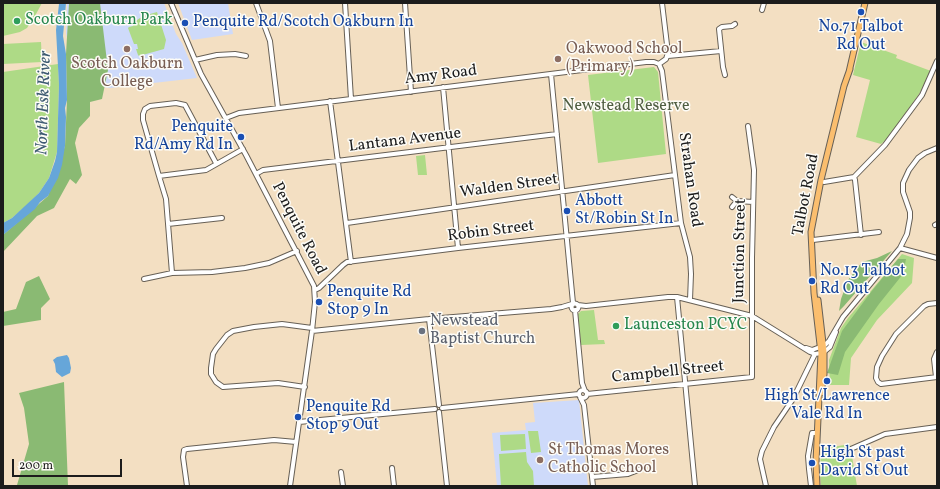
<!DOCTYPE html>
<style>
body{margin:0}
#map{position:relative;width:940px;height:489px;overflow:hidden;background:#f3dfc2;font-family:Vollkorn,serif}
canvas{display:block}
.frame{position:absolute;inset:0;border:4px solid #1c1c1c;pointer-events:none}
.scale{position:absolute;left:12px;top:459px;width:110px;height:18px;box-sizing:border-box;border:2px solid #1c1c1c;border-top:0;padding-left:5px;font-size:12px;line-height:14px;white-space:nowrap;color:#1c1c1c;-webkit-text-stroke:3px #fdfcf7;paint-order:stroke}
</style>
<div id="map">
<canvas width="940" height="489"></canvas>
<div class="frame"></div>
<div class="scale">200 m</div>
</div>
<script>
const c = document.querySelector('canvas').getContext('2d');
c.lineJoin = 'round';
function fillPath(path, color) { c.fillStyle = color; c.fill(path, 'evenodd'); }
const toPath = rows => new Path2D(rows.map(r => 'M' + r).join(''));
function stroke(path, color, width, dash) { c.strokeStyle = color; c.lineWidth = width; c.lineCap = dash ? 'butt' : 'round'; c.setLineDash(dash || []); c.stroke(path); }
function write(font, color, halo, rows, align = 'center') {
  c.font = font + ' Vollkorn,serif'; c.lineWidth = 3; c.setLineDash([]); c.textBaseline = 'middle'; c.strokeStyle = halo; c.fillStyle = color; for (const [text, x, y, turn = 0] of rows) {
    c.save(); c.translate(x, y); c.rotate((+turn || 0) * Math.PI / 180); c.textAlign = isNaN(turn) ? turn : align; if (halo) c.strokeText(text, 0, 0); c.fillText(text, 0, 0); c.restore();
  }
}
fillPath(toPath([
 [67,3,164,3,176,34,182,43,197,78,110,88,70,82,70,54,66,33],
 [178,3,228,3,233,34,192,40],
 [579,400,588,486,497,486,492,433,526,430,525,423,535,422,533,403]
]), '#cedafa');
fillPath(toPath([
 [3,3,42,3,36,14,27,28,20,32,3,36],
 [157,12,166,40,164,49,139,56,138,55,136,49,138,49,137,44,134,44,128,28,129,27,133,26,134,22,143,16],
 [41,42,42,62,3,64,3,44],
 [861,42,897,55,896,58,931,71,919,94,888,138,881,144,856,137,870,80,853,75],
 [58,64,59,85,57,152,49,178,39,193,27,205,12,218,3,223,3,72],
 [654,67,658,72,666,154,598,163,588,75],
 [425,155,427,175,418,175,416,156],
 [902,254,914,258,912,283,877,320,851,358,849,385,830,385,829,360,841,328,848,318],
 [594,310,598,340,604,340,605,344,581,345,578,314,581,311],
 [528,431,538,431,541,452,531,453],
 [525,434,526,449,501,451,500,435],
 [850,444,857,486,821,486,820,473,821,449],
 [526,452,527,462,533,471,534,486,501,486,499,454]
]), '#aeda86');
fillPath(toPath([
 [69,3,100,3,108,70,102,99,90,102,90,116,79,128,75,143,82,175,76,184,70,179,54,208,37,216,3,252,3,235,48,196,65,146,67,100,66,54],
 [892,251,844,306,839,311,841,299,848,280,862,262,877,258],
 [898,259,906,259,903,274,879,304,845,352,838,375,827,373,842,331,871,292],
 [39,276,50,299,41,308,41,320,3,326,3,312,16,309,26,282],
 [64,382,68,486,15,486,17,485,29,444,24,408,19,393]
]), '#8aba73');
fillPath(toPath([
 [66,3,63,36,66,54,67,100,65,108,66,117,65,146,62,165,58,178,48,196,40,202,35,209,3,235,3,223,12,218,39,193,49,178,55,161,57,152,59,85,56,30,59,4],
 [67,355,69,358,71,368,70,373,62,377,56,372,55,364,53,360,57,357]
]), '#66a6d9');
const minor = toPath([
 [171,3,201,74,246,155,314,286,315,302,312,331,290,486],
 [256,3,270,41,278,108],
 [345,3,351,99],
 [405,3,411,92],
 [762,10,764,3],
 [668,56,721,51],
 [195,60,217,55,235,54,246,56],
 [659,64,662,71,681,223,690,257,691,274,690,300],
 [659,64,666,59,668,53,662,3],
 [551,74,573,303],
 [725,75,723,67,719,29,722,27,732,26,735,24],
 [443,87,458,248],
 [330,101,351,262],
 [226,118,239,113,351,99,646,62,654,62,659,64],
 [216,163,185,105,176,103,150,106,145,109,143,114,143,120,159,176,206,170,243,149],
 [256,174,263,170,557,134],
 [159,176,166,199,172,273],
 [854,177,855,180,861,235],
 [824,182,854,177,885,145,922,95,937,61],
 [732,197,737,201],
 [732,207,737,201,753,202],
 [347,223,675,175],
 [168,224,222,218],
 [935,225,937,224],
 [813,240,879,232],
 [900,248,937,258],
 [144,279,172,273,212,272,245,268,269,263,297,251],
 [315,290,319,288,343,265,347,262,458,248,681,223],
 [677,297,695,486],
 [937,303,928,304,924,306,896,334,882,356,877,367,876,378,878,382,881,384,937,377],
 '571.5 307a3.5 3.5 0 1 1 7 0a3.5 3.5 0 1 1-7 0Z',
 [578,305,586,306,668,297,677,297,752,316,810,352,815,354,821,353],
 [575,310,582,383,585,391],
 [429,319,439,405],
 [312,331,429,319,551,309,562,307,572,304],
 [824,346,829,341,843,317,900,248,907,234,910,218,910,212,903,192,903,183,909,170,918,158,925,153,937,148],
 [806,348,812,350,820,347],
 [824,352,830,347,836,332],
 [936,377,934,359,937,352],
 [305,387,278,383,223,387,216,382,211,374,211,368,213,354,216,349,227,335,233,331,254,327,282,324,312,328],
 '579 394a4 4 0 1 1 8 0a4 4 0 1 1-8 0Z',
 [587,394,752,377,752,258,754,170,748,126],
 [580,397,584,405,593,486],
 [442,408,579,394],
 [439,412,447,486],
 [299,422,435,409],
 [844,452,885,434,937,427],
 [392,468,394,486],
 [341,472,343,486],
 [592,477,628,474,641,469],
 [187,486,183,457,184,450,187,449,274,440,296,442],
 [766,486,760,459,762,451,774,427,793,399,815,354],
 [811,486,809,469,808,456,812,433,817,433]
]);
const major = toPath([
 [849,72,865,3],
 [818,300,824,352,824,374,821,393],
 [817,486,816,462,821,353,814,293,811,232,821,180,844,86,850,69]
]);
stroke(minor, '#676056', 6);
stroke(major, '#676056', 7);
stroke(minor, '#fff', 4);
stroke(major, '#fbbe6e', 5);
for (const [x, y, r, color] of [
 [861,12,4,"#1a4fb4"],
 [17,21,4,"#2e9e5b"],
 [185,23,4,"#1a4fb4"],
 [127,49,4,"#8d6e63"],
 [558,59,4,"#8d6e63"],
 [241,137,4,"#1a4fb4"],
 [567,211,4,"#1a4fb4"],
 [812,281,4,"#1a4fb4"],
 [319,302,4,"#1a4fb4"],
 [616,326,4,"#2e9e5b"],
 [422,331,4,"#6b7280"],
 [827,381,4,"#1a4fb4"],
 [298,417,4,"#1a4fb4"],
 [540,460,4,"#8d6e63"],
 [812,463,4,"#1a4fb4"]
]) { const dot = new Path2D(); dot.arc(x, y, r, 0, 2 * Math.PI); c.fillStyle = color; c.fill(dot); stroke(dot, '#fdfcf7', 1.5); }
write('16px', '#27864d', '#fdfcf7', [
 ["Scotch Oakburn Park",25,21],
 ["Launceston PCYC",624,326]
], 'left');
write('16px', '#164399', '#fdfcf7', [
 ["Penquite Rd/Scotch Oakburn In",193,23],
 ["No.71 Talbot",861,28,"center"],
 ["Rd Out",861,46,"center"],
 ["Penquite",233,128,"right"],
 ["Rd/Amy Rd In",233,146,"right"],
 ["Abbott",575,202],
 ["St/Robin St In",575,220],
 ["No.13 Talbot",820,272],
 ["Rd Out",820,290],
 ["Penquite Rd",327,293],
 ["Stop 9 In",327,311],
 ["High St/Lawrence",827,397,"center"],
 ["Vale Rd In",827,415,"center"],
 ["Penquite Rd",306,408],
 ["Stop 9 Out",306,426],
 ["High St past",820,454],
 ["David St Out",820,472]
], 'left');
write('16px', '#785e54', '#fdfcf7', [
 ["Oakwood School",566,50],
 ["(Primary)",566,68],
 ["Scotch Oakburn",127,65,"center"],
 ["College",127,83,"center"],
 ["St Thomas Mores",548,451],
 ["Catholic School",548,469]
], 'left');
write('16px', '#1c1c1c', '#fdfcf7', [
 ["Amy Road",441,76,-7],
 ["Lantana Avenue",405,141,-7],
 ["Strahan Road",689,180,82],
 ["Walden Street",509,187,-8],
 ["Talbot Road",807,195,-79],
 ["Penquite Road",298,229,63],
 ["Robin Street",491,232,-7],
 ["Junction Street",741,251,-89],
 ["Campbell Street",668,373,-6]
]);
write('16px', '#4f5e41', '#fdfcf7', [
 ["Newstead Reserve",626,107]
]);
write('16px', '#5b616d', '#fdfcf7', [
 ["Newstead",430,322],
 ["Baptist Church",430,340]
], 'left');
write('italic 17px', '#3d5a71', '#fdfcf7', [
 ["North Esk River",45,103,-88]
]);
</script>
